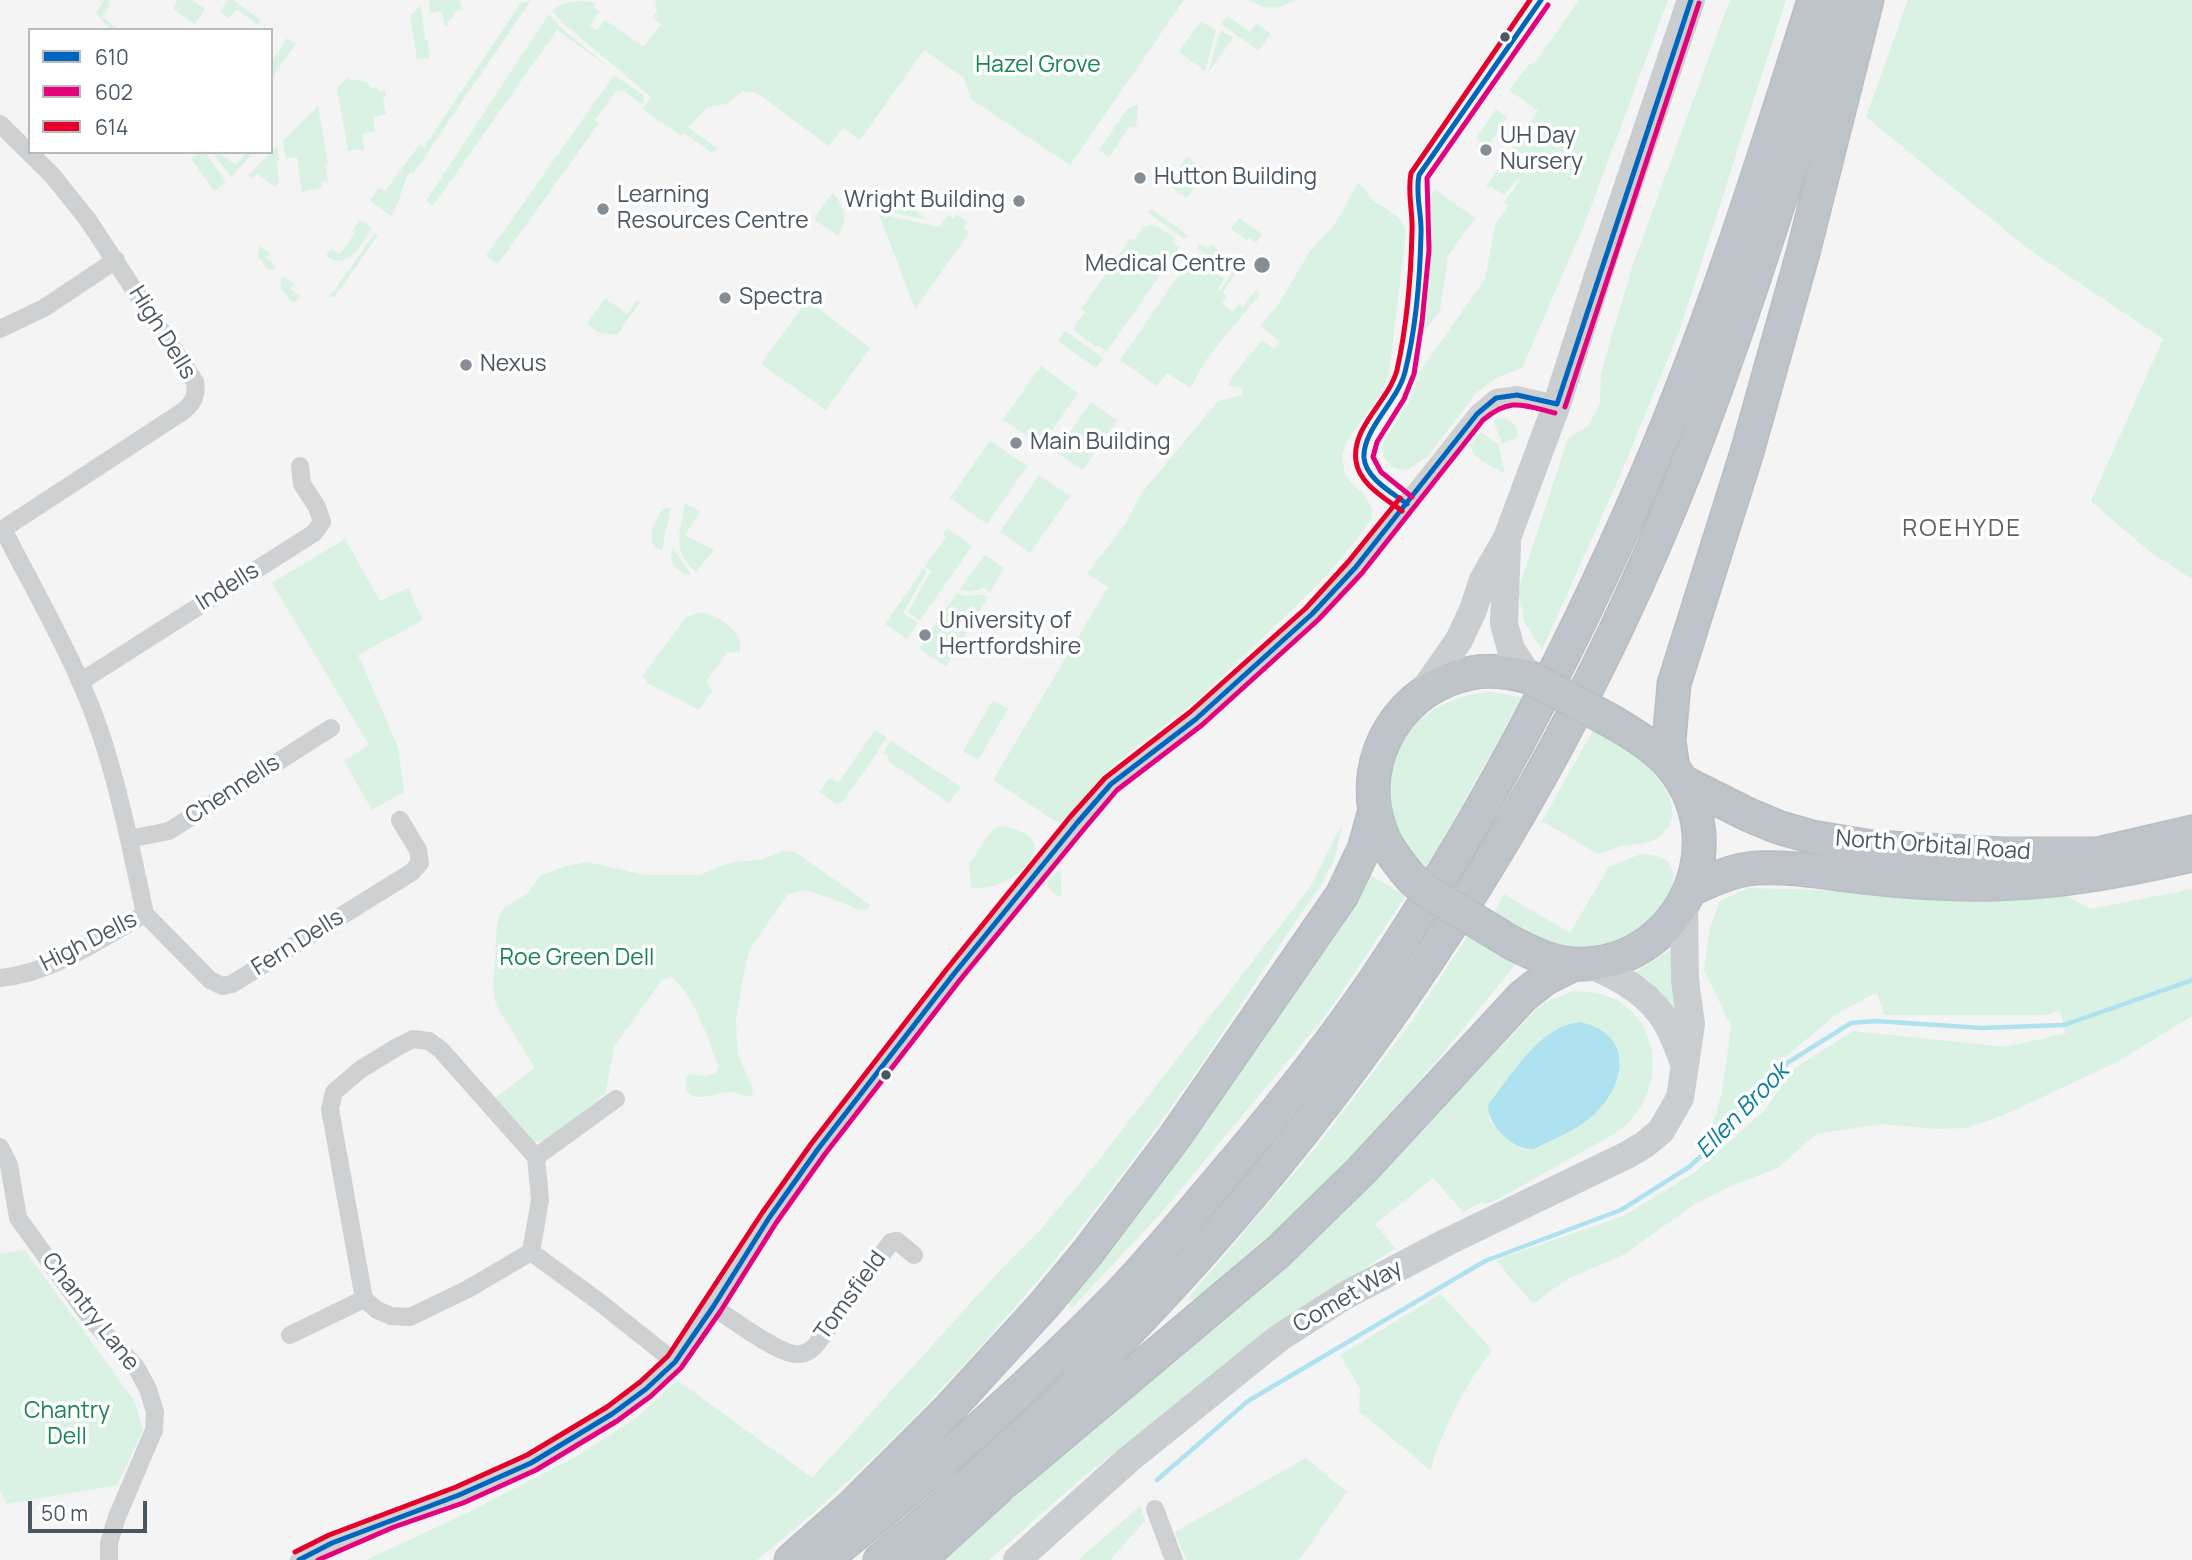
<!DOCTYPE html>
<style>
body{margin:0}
#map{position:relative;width:2192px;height:1560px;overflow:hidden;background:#f4f4f4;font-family:Manrope,sans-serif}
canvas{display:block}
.legend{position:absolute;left:28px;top:28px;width:245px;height:126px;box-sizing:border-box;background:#fff;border:2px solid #b7bbc0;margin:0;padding:9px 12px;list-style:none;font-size:21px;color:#4a5661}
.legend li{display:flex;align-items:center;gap:14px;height:35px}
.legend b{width:35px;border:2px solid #b7bbc0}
.scale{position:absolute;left:28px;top:1501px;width:119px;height:32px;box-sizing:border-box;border:4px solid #4a5661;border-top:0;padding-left:9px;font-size:21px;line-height:24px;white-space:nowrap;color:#4a5661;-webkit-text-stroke:5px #fff;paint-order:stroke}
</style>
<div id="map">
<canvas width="2192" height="1560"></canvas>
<ul class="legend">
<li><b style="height:9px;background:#0065bd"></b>610</li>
<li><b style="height:9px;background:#e5007d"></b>602</li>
<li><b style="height:9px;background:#e4002b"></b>614</li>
</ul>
<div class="scale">50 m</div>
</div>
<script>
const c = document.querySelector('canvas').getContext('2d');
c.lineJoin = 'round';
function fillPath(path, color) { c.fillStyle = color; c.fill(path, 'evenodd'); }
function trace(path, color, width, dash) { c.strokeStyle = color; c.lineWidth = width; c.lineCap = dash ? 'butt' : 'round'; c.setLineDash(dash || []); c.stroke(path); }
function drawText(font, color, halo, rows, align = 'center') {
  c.font = font + ' Manrope,sans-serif'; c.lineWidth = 7; c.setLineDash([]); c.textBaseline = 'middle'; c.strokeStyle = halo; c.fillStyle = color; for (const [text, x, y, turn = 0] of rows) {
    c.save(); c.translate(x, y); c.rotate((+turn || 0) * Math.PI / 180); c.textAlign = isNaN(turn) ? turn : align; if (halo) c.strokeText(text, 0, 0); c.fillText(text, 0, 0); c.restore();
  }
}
fillPath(new Path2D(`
 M 104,0 L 110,0 L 108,3 L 110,5 L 102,17 L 120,30 L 111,30 L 96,13 Z
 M 177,0 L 192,0 L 205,9 L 195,24 L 173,9 Z
 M 228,0 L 233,0 L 261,20 L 258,25 L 236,9 L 229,19 L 220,11 Z
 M 429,0 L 460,0 L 462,9 L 453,13 L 453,18 L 447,22 L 448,26 L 445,27 L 442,11 L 430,13 Z
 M 531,0 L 413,174 L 410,172 C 400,187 402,200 391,216 L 370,201 L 379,188 L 385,191 L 420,144 L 424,147 L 521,3 Z
 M 655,0 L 1184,0 L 1070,165 L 971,99 L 964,78 L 924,50 L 860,140 L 843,128 L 829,146 L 757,93 L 743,91 L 726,104 L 708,107 L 688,127 L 717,148 L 715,152 L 711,152 L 684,133 L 681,136 L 643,109 L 651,97 L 564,24 L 552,11 C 563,0 583,0 596,3 L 594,7 L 599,11 L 590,25 L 597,31 L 605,20 L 644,47 L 661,24 L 652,17 L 657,11 Z
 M 1248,0 L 1296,0 C 1278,10 1265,10 1248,0 Z
 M 1579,0 L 1668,0 L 1585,223 L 1522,368 L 1498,377 L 1477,392 L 1428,456 L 1407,470 L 1392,467 L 1385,459 L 1382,450 L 1385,439 L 1409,402 L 1419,373 L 1485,279 L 1495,225 L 1508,206 L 1504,203 L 1520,180 L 1518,178 L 1504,195 L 1490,186 L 1488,189 L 1486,187 L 1538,111 L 1509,90 L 1528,65 L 1535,63 Z
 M 1730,0 L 1786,0 L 1680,329 L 1620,476 L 1542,650 L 1524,622 L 1518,591 L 1568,438 L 1588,426 L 1600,404 L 1601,373 L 1633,264 Z
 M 1908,0 L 2192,0 L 2192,579 L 2150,552 L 2091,501 L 2163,339 L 2027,248 L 1866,117 Z
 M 421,5 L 425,40 L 427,40 L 430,58 L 417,59 L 410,16 Z
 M 549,14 L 560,27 L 611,69 L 557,30 L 433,206 L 426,201 Z
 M 1227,16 L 1250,32 L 1257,23 L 1271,34 L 1259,51 L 1221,24 Z
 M 1201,21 L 1216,31 L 1205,71 L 1179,52 Z
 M 1222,31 L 1233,38 L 1208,73 L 1219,34 Z
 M 287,38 L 296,44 L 271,79 L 271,63 Z
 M 614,75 L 643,95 L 644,101 L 642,104 L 622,90 L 616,91 L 595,120 L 599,123 L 498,264 L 486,256 Z
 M 349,76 L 350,80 L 366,81 L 371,88 L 377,87 L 378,91 L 385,90 L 386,96 L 383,97 L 386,114 L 373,117 L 375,131 L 362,134 L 364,149 L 348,151 L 337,88 Z
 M 1136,105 L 1138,106 L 1136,129 L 1130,126 L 1109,157 L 1099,150 L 1127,109 Z
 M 318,106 L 328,164 L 325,164 L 328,181 L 321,182 L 322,188 L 302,192 L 297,157 L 286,159 L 283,141 Z
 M 1496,109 L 1507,117 L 1488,146 L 1476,138 Z
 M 277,146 L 279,160 L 277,161 L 279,183 L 276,183 L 277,188 L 257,174 L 253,179 L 248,175 Z
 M 200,152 L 205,152 L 226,182 L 214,191 L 191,159 Z
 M 212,152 L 217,152 L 236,165 L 246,152 L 254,152 L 231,177 Z
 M 1187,157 L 1203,168 L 1200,172 L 1191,166 L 1182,179 L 1194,188 L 1187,198 L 1167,184 Z
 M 1358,183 C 1365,188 1365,191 1370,197 C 1382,211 1404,212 1406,234 L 1389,373 L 1381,393 L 1347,441 L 1342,455 L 1345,476 L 1366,497 L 1372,509 L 1371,519 L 1362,533 L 1327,575 L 1293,609 L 1194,703 L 1116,763 L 1065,819 L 1059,822 L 1055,821 L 993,780 L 1108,587 L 1087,574 L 1126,523 L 1141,494 L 1218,401 L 1243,395 L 1241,387 L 1228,386 L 1234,374 L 1262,340 L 1274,349 L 1280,342 L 1260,326 L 1278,305 L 1310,251 L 1335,224 Z
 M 1435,189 L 1475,218 L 1448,256 L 1440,310 L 1421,337 L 1419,336 L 1431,225 L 1429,198 Z
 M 894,191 L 918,208 L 916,211 L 928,220 L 880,210 Z
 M 832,193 C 845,206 849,221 838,236 L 814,219 Z
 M 1151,209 L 1188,235 L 1185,239 L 1148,213 Z
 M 879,214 L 939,227 L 948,215 L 953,219 L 957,214 L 967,222 L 963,227 L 969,233 L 915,309 Z
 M 1239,218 L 1262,234 L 1256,243 L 1249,238 L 1247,240 L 1231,229 Z
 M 360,220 L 372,228 C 360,245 349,272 326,256 L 331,249 L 340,254 L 355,233 L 352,231 Z
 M 1149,225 L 1157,226 L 1175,238 L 1172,242 L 1180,247 L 1107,351 L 1098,345 L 1096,347 L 1075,331 L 1075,325 L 1085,312 L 1081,309 L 1131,238 L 1134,240 L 1143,228 Z
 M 375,233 L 378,235 L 334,298 L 330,296 Z
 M 1200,244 L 1208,249 L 1211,245 L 1241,266 L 1223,292 L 1227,296 L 1222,304 L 1233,312 L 1239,304 L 1243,307 L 1255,290 L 1260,294 L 1208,357 L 1190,388 L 1167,373 L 1157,386 L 1120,360 L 1192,256 L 1225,279 L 1218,289 L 1220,291 L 1232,273 L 1197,248 Z
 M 260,246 L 270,253 L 266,258 L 277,266 L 273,270 L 267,269 L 257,254 Z
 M 283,276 L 294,284 L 290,289 L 301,296 L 295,302 L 290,301 L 280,286 Z
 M 605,298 L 627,314 L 637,300 L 640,302 L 617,335 L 598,332 L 587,324 Z
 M 807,300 L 870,348 L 826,410 L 761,364 Z
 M 1065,331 L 1103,358 L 1096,368 L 1058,341 Z
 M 1041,366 L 1078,393 L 1041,446 L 1003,419 Z
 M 1091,402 L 1117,421 L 1083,470 L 1056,452 Z
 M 1502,418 C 1513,421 1518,426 1518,437 L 1502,444 L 1493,420 Z
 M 1481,432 L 1498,444 L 1505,473 C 1492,466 1472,460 1470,445 Z
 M 990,441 L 1027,466 L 987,524 L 950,498 Z
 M 1039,475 L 1070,496 L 1030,553 L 1000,532 Z
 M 685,503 L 700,512 L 685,535 L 714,550 L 696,572 C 671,551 680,531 685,503 Z
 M 671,507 L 662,550 L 655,547 L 652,542 L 652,528 L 662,509 Z
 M 947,528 L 972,546 L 920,620 L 908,612 L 931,571 L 925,566 L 946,537 L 943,534 Z
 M 345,539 L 380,601 L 408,588 L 423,620 L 358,655 L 398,747 L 404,792 L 372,810 L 344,761 L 369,745 L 272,583 Z
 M 672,547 L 691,574 L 685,575 C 673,566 669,562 672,547 Z
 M 985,555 L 1004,568 L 990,592 L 984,588 L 970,592 L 960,589 Z
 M 923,569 L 927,571 L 903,613 L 918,623 L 907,639 L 885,624 Z
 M 957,593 C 970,600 978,591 988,597 L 946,667 L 919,648 Z
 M 701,612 C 718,615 747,633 739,653 L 727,652 L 706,682 L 712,691 L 699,710 L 647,683 L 647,679 L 642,677 L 686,617 Z
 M 1491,692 L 1522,697 L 1426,870 C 1354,802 1393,698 1491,692 Z
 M 993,700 L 1008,709 L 978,760 L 963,751 Z
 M 875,730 L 887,738 L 842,803 L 836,804 L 819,792 L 829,778 L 838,783 Z
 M 1593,731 C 1607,737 1619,743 1631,752 C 1653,769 1693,811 1660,836 C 1651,844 1641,843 1629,845 C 1619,846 1608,851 1598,854 L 1542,821 Z
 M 891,741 L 961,787 L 949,803 L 887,760 L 889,757 L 883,753 Z
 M 1343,822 L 1334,861 L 1321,885 C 1269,958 1223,1036 1170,1109 C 1052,1274 916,1432 757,1560 L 366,1560 L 467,1513 L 581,1454 L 639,1416 L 677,1380 L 812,1478 L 1005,1265 L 1041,1229 L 1094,1166 L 1311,886 Z
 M 1002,826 C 1015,829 1028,832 1035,844 C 1033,872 997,891 971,888 L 969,864 L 992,830 Z
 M 784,851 L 795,852 L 869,904 L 869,908 L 861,910 L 807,890 L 788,894 L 749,950 L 743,979 L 736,1021 L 738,1054 L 753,1090 L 752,1096 C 743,1098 738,1092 730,1092 C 715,1092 682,1110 686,1078 L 690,1074 L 706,1076 L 715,1073 L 719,1067 C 709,1041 693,992 671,977 L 662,980 L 615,1045 L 605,1094 L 545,1142 L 531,1141 L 493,1099 L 535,1068 L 496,1005 L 493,990 L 497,924 L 500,914 L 505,907 L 527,894 L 541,875 L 567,866 L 587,862 L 645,875 L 700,875 L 732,862 L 760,860 Z
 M 1641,854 C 1718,854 1646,964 1557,945 C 1533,940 1514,925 1494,913 L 1504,894 L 1570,933 L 1606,872 L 1606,868 Z
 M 1061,868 L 1061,897 L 1060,897 L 1053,893 L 1046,883 Z
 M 1370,875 L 1406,896 L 1327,1014 L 1162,1212 L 1072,1308 L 1063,1298 L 1156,1181 Z
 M 1748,888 L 1822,890 L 1912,899 L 2022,898 L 2067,896 L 2090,909 L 2192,889 L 2192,1016 L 2117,1062 L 2004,1115 L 1966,1128 L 1937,1129 L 1882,1124 L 1816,1134 L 1778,1168 L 1733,1185 L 1693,1205 L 1625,1254 L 1567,1279 L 1533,1304 L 1496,1260 L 1623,1216 L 1694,1173 L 1764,1111 L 1792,1070 L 1853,1031 L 2006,1047 L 2066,1033 L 2060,1011 L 2045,1015 L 1884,1015 L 1877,992 L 1835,1015 L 1781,1061 L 1732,1121 L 1707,1142 L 1722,1093 L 1731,1026 L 1704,970 L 1710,928 L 1720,901 Z
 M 1469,934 L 1516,964 C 1463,1029 1410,1095 1352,1155 C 1302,1207 1250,1255 1197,1303 L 1189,1297 L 1318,1145 L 1410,1024 Z
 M 1672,949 L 1683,1022 L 1634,973 Z
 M 1571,992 C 1657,984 1682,1090 1614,1134 L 1491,1203 L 1481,1203 L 1463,1212 L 1433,1178 L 1375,1224 L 1395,1248 L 1248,1345 L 1075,1484 L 989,1560 L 931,1560 L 1277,1271 L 1355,1200 L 1536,1010 L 1544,1003 ZM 1543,1038 L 1613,1042 C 1620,1056 1620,1067 1617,1082 L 1528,1151 L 1520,1148 L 1493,1125 L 1489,1118 L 1489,1103 Z
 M 25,1250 L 135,1402 L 143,1430 L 117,1485 L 7,1504 L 0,1492 L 0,1254 Z
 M 1441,1294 L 1492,1350 C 1464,1386 1444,1427 1430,1470 L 1359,1411 L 1360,1389 L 1340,1355 Z
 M 1306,1458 L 1347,1492 L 1299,1560 L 1186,1560 L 1175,1532 Z
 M 1140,1506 L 1145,1521 L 1110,1560 L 1078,1560 Z`), '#d9f2e3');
fillPath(new Path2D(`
 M 1580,1022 C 1588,1024 1598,1027 1605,1033 C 1634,1056 1615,1098 1591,1117 C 1575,1131 1553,1139 1534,1149 C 1516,1153 1483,1122 1489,1103 C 1514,1073 1538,1027 1580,1022 Z`), '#aee2f0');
trace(new Path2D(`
 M 1157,1480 L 1248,1401 L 1485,1261 L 1621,1210 L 1689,1167 L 1758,1104 L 1787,1063 L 1851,1023 L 1876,1021 L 1981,1028 L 2064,1025 L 2192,980`), '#aee2f0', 4.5);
const highway = new Path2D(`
 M 1673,768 L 1669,741 L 1674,684 L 1747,452 L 1803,253 L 1867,0
 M 1683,782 L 1749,815 L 1778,827 L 1812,837 L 1872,847 L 2004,854 L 2097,854 L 2192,832
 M 1411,878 C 1397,861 1384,845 1378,823 C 1358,756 1402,686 1471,673 C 1490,669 1510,672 1529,677
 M 1690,890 C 1711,880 1732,870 1756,868 C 1791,866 1827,873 1863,877 C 1907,882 1951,885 1996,884 C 2063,882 2127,870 2192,855
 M 1512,943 C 1532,953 1550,962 1572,964 C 1676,970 1738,848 1672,767 C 1657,748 1634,735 1613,722
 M 979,1500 L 1012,1476 L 1278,1252 L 1361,1171 L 1523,996 L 1546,978 L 1574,964
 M 791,1560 L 851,1507 L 949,1409 L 1044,1305 L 1088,1252 L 1174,1138 L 1342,895 L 1364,849 L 1375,810
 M 824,1560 C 927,1477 1026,1390 1119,1295 C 1160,1252 1198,1205 1237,1159 C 1285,1102 1333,1042 1375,980 C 1481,823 1569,654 1644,481 C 1712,324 1763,162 1814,0
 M 880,1560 C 1235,1270 1516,898 1685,471 C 1745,317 1793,158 1843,0
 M 919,1560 L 998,1488`);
trace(highway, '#b9bec3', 35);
trace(new Path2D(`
 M 0,124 L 52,175 L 88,220 L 195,382 C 197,395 194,401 185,410 L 3,529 C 39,600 82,671 105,747 C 122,802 133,858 145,914 C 100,939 53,973 0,978
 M 0,329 L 44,308 L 116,260
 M 80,682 L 314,533 L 322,522 L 317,507 L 302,484 L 300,466
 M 129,839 L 169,831 L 331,728
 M 145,914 L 210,980 L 222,986 L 232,984 L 412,872 L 420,863 L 418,850 L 400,820
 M 0,1147 L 9,1165 L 18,1218 L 91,1319 L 136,1367 L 148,1389 L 155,1412 L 154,1430 L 117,1517 L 109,1543 L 109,1560
 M 536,1157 L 616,1099
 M 531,1252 L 598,1301 L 675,1362
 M 713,1307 C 731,1318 779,1355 797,1354 C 806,1354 810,1351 816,1345 L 891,1242 L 897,1241 L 914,1255
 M 290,1335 L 364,1299 L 377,1310 L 391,1316 L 410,1317 L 468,1289 L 531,1252 L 540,1200 L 536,1157 L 441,1050 L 429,1041 L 413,1039 L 399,1046 L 361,1069 L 334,1092 L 330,1109 L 364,1299
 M 1155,1509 L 1174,1560
 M 299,1560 L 332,1543 L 391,1519 L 459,1495 L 531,1463 L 612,1414 L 646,1389 L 675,1362 L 713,1307 L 769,1218 L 818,1149 L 953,975 L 1077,823 L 1111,784 L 1196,719 L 1312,614 L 1355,568 L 1477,414 L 1496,398 L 1517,395 L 1557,404`), '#ced0d2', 18);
trace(new Path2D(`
 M 1507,544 L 1504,624 L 1511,649 L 1529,677
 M 1422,693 L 1459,640 L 1473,610 L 1483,580 L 1507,538 L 1557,404 L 1606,251 L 1691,0
 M 1588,964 C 1620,977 1651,994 1668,1025 C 1675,1038 1680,1053 1685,1066
 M 1017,1560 L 1129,1459 L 1279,1338 L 1346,1295 L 1447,1242 L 1627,1155 L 1644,1145 L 1661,1131 L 1680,1098 L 1691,1024 L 1685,980 L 1684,903`), '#caced1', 28);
trace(highway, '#bec4c9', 32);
const highwayBridge = new Path2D(`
 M 1529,677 L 1613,722
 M 1411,878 L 1425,890 L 1512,943`);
trace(highwayBridge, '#b9bec3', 35, []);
trace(highwayBridge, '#bec4c9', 32);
trace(new Path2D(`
 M 1557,404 L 1691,0
 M 1407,504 C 1393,493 1366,479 1364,458 C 1362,430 1398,401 1405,372 C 1416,328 1420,279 1421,234 C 1422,214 1415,195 1419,175 L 1541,0
 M 299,1560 L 332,1543 L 459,1495 L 531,1463 L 612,1414 L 646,1389 L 675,1362 L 713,1307 L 769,1218 L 818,1149 L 953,975 L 1077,823 L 1111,784 L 1196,719 L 1312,614 L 1355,568 L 1477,414 L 1496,398 L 1517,395 L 1557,404`), '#0065bd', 5);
trace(new Path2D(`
 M 1565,407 L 1699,3
 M 1412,497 L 1381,472 L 1373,457 L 1377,442 L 1404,399 L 1414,374 L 1422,322 L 1429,250 L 1427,178 L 1548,5
 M 318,1560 L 394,1527 L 463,1503 L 536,1470 L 617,1421 L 651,1396 L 681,1368 L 720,1312 L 776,1223 L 825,1154 L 960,980 L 1084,829 L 1117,790 L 1202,725 L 1318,620 L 1362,573 L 1483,420 C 1511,397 1522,405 1555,413`), '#e5007d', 5);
trace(new Path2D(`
 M 1402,511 C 1385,498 1359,484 1356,461 C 1351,427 1389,401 1397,370 C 1407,325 1411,276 1412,231 C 1413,211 1407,193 1411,173 L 1530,0
 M 295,1552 L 329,1535 L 456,1487 L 527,1455 L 607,1407 L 640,1382 L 668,1356 L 762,1213 L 811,1144 L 946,970 L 1070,817 L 1105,778 L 1190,712 L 1306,608 L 1348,562 L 1400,498`), '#e4002b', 5);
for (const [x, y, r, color] of [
 [1505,37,6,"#4a5661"],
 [1486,150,7,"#868d94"],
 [1140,178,7,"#868d94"],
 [1019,201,7,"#868d94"],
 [603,209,7,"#868d94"],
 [1262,265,9,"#868d94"],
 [725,298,7,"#868d94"],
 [466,365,7,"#868d94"],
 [1016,443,7,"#868d94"],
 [925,635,7,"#868d94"],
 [886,1075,6,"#4a5661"]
]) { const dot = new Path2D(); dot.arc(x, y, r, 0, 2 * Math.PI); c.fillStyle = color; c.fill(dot); trace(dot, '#fff', 2.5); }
drawText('23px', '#17864f', '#fff', [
 ["Hazel Grove",1038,66],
 ["Roe Green Dell",577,959],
 ["Chantry",67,1412],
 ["Dell",67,1438]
]);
drawText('23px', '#4a5661', '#fff', [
 ["UH Day",1500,137],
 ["Nursery",1500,163],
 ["Hutton Building",1154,178],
 ["Learning",617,196],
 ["Resources Centre",617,222],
 ["Wright Building",1005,201,"right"],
 ["Medical Centre",1246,265,"right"],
 ["Spectra",739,298],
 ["Nexus",480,365],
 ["Main Building",1030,443],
 ["University of",939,622],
 ["Hertfordshire",939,648]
], 'left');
drawText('23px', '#4a5661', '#fff', [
 ["High Dells",162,333,58],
 ["Indells",228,587,-32],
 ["Chennells",233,790,-33],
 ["North Orbital Road",1933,846,4],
 ["High Dells",89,942,-27],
 ["Fern Dells",298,943,-32],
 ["Tomsfield",851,1296,-54],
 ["Comet Way",1348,1297,-30],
 ["Chantry Lane",90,1312,52]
]);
c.letterSpacing = '2px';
drawText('24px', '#5f6368', '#fff', [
 ["ROEHYDE",1962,529]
]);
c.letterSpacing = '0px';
drawText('italic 24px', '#0c7c9b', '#fff', [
 ["Ellen Brook",1743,1111,-46]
]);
</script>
